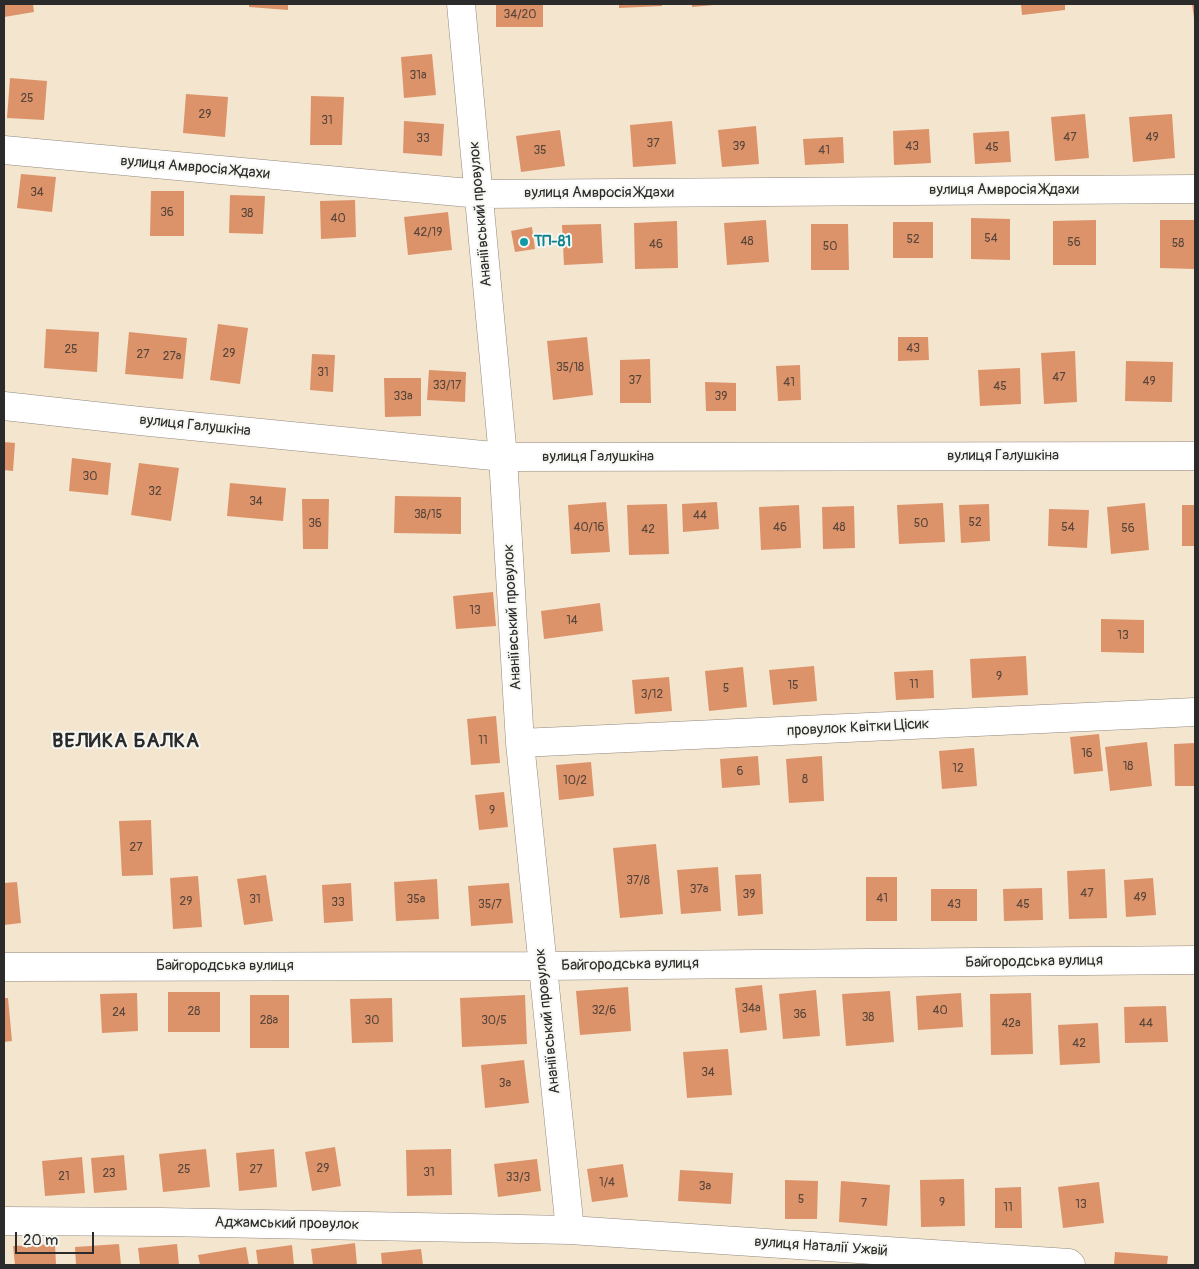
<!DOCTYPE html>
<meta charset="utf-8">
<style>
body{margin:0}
#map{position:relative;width:1199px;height:1269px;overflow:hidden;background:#f4e5cf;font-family:Pangolin,sans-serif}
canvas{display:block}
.frame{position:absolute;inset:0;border:5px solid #2b2b2b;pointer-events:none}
.scale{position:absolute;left:15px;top:1232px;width:79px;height:22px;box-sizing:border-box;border:2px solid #2b2b2b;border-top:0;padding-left:6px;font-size:15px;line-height:18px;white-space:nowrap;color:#2b2b2b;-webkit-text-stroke:4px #f6f6f2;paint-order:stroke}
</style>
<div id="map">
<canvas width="1199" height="1269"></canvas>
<div class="frame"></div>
<div class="scale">20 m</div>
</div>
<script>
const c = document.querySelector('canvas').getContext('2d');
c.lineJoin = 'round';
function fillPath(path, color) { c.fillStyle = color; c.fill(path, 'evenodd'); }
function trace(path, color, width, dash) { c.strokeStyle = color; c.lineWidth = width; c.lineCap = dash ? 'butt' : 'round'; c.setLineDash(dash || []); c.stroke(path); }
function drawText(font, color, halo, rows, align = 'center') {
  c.font = font + ' Pangolin,sans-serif'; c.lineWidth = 4; c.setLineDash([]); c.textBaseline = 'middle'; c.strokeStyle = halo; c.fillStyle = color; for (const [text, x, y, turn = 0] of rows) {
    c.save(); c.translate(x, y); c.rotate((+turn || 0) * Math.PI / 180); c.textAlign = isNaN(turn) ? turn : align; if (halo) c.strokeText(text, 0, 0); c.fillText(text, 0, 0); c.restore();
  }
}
fillPath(new Path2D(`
 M 4,4 L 33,4 L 34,12 L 4,17 Z
 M 249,4 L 288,4 L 288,10 L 249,7 Z
 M 496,4 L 543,4 L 543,27 L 496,27 Z
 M 619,4 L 662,4 L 662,6 L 619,8 Z
 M 692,4 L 714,4 L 714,5 L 692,7 Z
 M 1021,4 L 1065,4 L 1065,10 L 1022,15 Z
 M 1192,4 L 1195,4 L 1195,18 L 1194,18 Z
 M 432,54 L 436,95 L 404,98 L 401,57 Z
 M 10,78 L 47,81 L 44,120 L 7,118 Z
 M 186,94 L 228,97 L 225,137 L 183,133 Z
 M 311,96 L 344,97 L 342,145 L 310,145 Z
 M 1085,114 L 1089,158 L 1055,161 L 1051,117 Z
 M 1172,114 L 1175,158 L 1133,162 L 1129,117 Z
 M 404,121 L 444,124 L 442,156 L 403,153 Z
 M 672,121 L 676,164 L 633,167 L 630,125 Z
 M 756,126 L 759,164 L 722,167 L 718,130 Z
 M 929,129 L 931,163 L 894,165 L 893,131 Z
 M 560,130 L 565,166 L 521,172 L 516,136 Z
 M 1009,131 L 1011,162 L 975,164 L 973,133 Z
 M 843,137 L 844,163 L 805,165 L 803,139 Z
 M 21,174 L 56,177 L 52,212 L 17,208 Z
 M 151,191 L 184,191 L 184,236 L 150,236 Z
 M 230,195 L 265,196 L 263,234 L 229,233 Z
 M 355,200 L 356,237 L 321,239 L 320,201 Z
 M 448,212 L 452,250 L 408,255 L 404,217 Z
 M 971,218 L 1010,219 L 1010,260 L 971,259 Z
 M 766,220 L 769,262 L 727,265 L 724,223 Z
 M 1096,220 L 1096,265 L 1053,265 L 1053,221 Z
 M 1160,220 L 1195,220 L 1195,269 L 1160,268 Z
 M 677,221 L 678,268 L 635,269 L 634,223 Z
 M 893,222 L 933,222 L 933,258 L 893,258 Z
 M 601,224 L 603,263 L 564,265 L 562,225 Z
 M 811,224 L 848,224 L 849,270 L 811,270 Z
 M 532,227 L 535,249 L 515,252 L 511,231 Z
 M 218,324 L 248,328 L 240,384 L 210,380 Z
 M 46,329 L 99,332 L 97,372 L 44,368 Z
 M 129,332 L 187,338 L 183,379 L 125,374 Z
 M 587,337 L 593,395 L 553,400 L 547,341 Z
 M 898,337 L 928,337 L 929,360 L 898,361 Z
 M 1075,351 L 1077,402 L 1044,404 L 1041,353 Z
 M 312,354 L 335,355 L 333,392 L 310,390 Z
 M 650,359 L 651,403 L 620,403 L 620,360 Z
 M 1126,361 L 1173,362 L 1172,402 L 1125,401 Z
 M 800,365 L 801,400 L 778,401 L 776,366 Z
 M 1020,368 L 1021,404 L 980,406 L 978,370 Z
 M 429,370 L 466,372 L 465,402 L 427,400 Z
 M 384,378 L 421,378 L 421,416 L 385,417 Z
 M 705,382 L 736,383 L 736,411 L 706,411 Z
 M 4,442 L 15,443 L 13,471 L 4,470 Z
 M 72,458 L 111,463 L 108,495 L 69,491 Z
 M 139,463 L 179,468 L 171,521 L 131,515 Z
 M 230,483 L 286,488 L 283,521 L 227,516 Z
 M 395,496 L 461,497 L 461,534 L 394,533 Z
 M 302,499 L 329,499 L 328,549 L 303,549 Z
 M 606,502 L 610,552 L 571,554 L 568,505 Z
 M 717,502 L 719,529 L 683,532 L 682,504 Z
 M 943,503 L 945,542 L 899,544 L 897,505 Z
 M 1145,503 L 1149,550 L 1111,554 L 1107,507 Z
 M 667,504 L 669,554 L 629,555 L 627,505 Z
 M 989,504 L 990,541 L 961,543 L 959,505 Z
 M 799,505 L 801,548 L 761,550 L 759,507 Z
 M 1182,505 L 1195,505 L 1195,546 L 1182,546 Z
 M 854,506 L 855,548 L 823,549 L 822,507 Z
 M 1049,509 L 1089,510 L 1087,548 L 1048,546 Z
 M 493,592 L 496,626 L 456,629 L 453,596 Z
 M 600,603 L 603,631 L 544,639 L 541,611 Z
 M 1101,619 L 1144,620 L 1144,653 L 1101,652 Z
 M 1026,656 L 1028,695 L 972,698 L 970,659 Z
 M 814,666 L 817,701 L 773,705 L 769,670 Z
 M 743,667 L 747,707 L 709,711 L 705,671 Z
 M 933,670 L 934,698 L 896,700 L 894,672 Z
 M 669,677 L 672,711 L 635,714 L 632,680 Z
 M 496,716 L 500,763 L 471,765 L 467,719 Z
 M 1099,734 L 1103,771 L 1074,774 L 1070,737 Z
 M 1147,742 L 1152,786 L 1110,791 L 1105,747 Z
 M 1195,743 L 1195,786 L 1175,786 L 1174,744 Z
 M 974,748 L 977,786 L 942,789 L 939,751 Z
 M 758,756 L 760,785 L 722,788 L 720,759 Z
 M 822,756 L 824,801 L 789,803 L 786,759 Z
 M 591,762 L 594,796 L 559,800 L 556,765 Z
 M 504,792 L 508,827 L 479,830 L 475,795 Z
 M 151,820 L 153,875 L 122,876 L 119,821 Z
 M 656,844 L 663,914 L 620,918 L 613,848 Z
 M 718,867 L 721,911 L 681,914 L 677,870 Z
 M 1105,869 L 1107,918 L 1069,919 L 1067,871 Z
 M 761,874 L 763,914 L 738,916 L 735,875 Z
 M 266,875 L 273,921 L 244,925 L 237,879 Z
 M 198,876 L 202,927 L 173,929 L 170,878 Z
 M 866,877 L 897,877 L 897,921 L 866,921 Z
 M 1153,878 L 1156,915 L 1126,917 L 1124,880 Z
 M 437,879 L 439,919 L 396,921 L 394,882 Z
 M 17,882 L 21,923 L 4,925 L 4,883 Z
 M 351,883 L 353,921 L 324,923 L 322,885 Z
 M 509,883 L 513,923 L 471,926 L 468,886 Z
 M 1042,888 L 1043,920 L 1004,921 L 1003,889 Z
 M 931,889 L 977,889 L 977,921 L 931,921 Z
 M 762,985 L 767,1030 L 740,1033 L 735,988 Z
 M 628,987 L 631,1031 L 580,1035 L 576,991 Z
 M 816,990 L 820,1036 L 783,1039 L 779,994 Z
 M 890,991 L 894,1042 L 846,1046 L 842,994 Z
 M 168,992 L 220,992 L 220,1032 L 168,1032 Z
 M 137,993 L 138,1031 L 102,1033 L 100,994 Z
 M 961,993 L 963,1027 L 918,1030 L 916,996 Z
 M 1031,993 L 1033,1054 L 991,1055 L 990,994 Z
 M 250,995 L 289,995 L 289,1048 L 250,1048 Z
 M 525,995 L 527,1044 L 462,1047 L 460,998 Z
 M 4,998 L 8,998 L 12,1041 L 4,1042 Z
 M 392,998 L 393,1042 L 352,1043 L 350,999 Z
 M 1166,1006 L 1168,1042 L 1125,1043 L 1124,1007 Z
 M 1098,1023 L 1100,1063 L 1060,1065 L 1058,1025 Z
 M 728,1049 L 732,1095 L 687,1098 L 683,1052 Z
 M 524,1060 L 529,1103 L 485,1108 L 481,1065 Z
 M 335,1147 L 341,1186 L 312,1191 L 305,1152 Z
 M 206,1149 L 210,1187 L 163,1192 L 159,1154 Z
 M 274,1149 L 277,1187 L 239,1191 L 236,1153 Z
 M 451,1149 L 452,1195 L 407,1196 L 406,1150 Z
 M 124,1155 L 127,1190 L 94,1193 L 91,1158 Z
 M 82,1157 L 85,1193 L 45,1196 L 42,1161 Z
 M 537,1159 L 541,1191 L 498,1197 L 494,1164 Z
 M 623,1164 L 628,1197 L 592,1202 L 587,1169 Z
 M 680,1170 L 733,1173 L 731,1204 L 678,1201 Z
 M 964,1179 L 965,1226 L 921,1227 L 920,1180 Z
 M 785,1180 L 818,1181 L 817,1219 L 785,1219 Z
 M 841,1181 L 890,1185 L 887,1226 L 839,1222 Z
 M 1099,1182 L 1104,1223 L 1063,1228 L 1058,1187 Z
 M 1021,1187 L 1022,1228 L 995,1228 L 995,1188 Z
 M 355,1243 L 357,1265 L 313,1265 L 311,1249 Z
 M 55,1244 L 56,1265 L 15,1265 L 13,1246 Z
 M 119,1244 L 121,1265 L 76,1265 L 75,1247 Z
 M 177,1244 L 179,1265 L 140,1265 L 138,1248 Z
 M 292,1245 L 294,1265 L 258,1265 L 256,1250 Z
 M 246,1247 L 249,1265 L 200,1265 L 198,1255 Z
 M 421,1249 L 423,1265 L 382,1265 L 381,1253 Z
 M 1115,1252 L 1168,1256 L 1167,1265 L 1114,1265 Z`), '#dc936a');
const street = new Path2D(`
 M 461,4 L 503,457 L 520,743 L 570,1230
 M 4,150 L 480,194 L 1195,189
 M 4,406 L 140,421 L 503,457 L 1195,456
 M 520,743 L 1195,712
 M 4,967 L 542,966 L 1195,960
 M 4,1221 L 162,1222 L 570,1230 L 1069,1263 L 1071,1265`);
trace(street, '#90887d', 29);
trace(street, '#fff', 28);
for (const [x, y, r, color] of [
 [524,242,5,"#0f9aa8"]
]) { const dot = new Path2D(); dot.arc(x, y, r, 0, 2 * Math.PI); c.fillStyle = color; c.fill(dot); trace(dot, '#f6f6f2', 2); }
drawText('12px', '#57453b', null, [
 ["34/20",520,15],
 ["31а",418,76],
 ["25",27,99],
 ["29",205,115],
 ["31",327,121],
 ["47",1070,138],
 ["49",1152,138],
 ["33",423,139],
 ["37",653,144],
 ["39",739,147],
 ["43",912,147],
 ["45",992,148],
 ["35",540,151],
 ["41",824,151],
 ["34",37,193],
 ["36",167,213],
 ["38",247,214],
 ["40",338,219],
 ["42/19",428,233],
 ["54",991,239],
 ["52",913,240],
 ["48",747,242],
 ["56",1074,243],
 ["58",1178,244],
 ["46",656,245],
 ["50",830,247],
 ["43",913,349],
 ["25",71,350],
 ["29",229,354],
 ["27",143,355],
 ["27а",172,357],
 ["35/18",570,368],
 ["31",323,373],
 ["47",1059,378],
 ["37",635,381],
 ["49",1149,382],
 ["41",789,383],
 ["33/17",447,386],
 ["45",1000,387],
 ["33а",403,397],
 ["39",721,397],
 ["30",90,477],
 ["32",155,492],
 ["34",256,502],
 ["38/15",428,515],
 ["44",700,516],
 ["52",975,523],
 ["36",315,524],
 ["50",921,524],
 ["40/16",589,528],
 ["46",780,528],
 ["48",839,528],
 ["54",1068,528],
 ["56",1128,529],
 ["42",648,530],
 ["13",475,611],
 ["14",572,621],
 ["13",1123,636],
 ["9",999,677],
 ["11",914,685],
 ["15",793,686],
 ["5",726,689],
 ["3/12",652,695],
 ["11",483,741],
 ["16",1087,754],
 ["18",1128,767],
 ["12",958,769],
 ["6",740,772],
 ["8",805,780],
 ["10/2",575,781],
 ["9",492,811],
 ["27",136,848],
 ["37/8",638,881],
 ["37а",699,890],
 ["47",1087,894],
 ["39",749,895],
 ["49",1140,898],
 ["41",882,899],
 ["31",255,900],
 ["35а",416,900],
 ["29",186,902],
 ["33",338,903],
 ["35/7",490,905],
 ["43",954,905],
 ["45",1023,905],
 ["34а",751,1009],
 ["32/6",604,1011],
 ["40",940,1011],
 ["28",194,1012],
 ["24",119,1013],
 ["36",800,1015],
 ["38",868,1018],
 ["28а",269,1021],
 ["30",372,1021],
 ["30/5",494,1021],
 ["42а",1011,1024],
 ["44",1146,1024],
 ["42",1079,1044],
 ["34",708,1073],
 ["3а",505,1084],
 ["29",323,1169],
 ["25",184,1170],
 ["27",256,1170],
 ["31",429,1173],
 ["23",109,1174],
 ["21",64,1177],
 ["33/3",518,1178],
 ["1/4",607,1183],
 ["3а",705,1187],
 ["5",801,1200],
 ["9",942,1203],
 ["7",864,1204],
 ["13",1081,1205],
 ["11",1008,1208]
]);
drawText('15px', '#2b2b2b', '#f6f6f2', [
 ["вулиця Амвросія Ждахи",195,168,5],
 ["вулиця Амвросія Ждахи",1004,190],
 ["вулиця Амвросія Ждахи",599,193],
 ["Ананіївський провулок",481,214,-95],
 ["вулиця Галушкіна",195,426,6],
 ["вулиця Галушкіна",1003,456],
 ["вулиця Галушкіна",598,457],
 ["Ананіївський провулок",513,617,-93],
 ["провулок Квітки Цісик",858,728,-3],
 ["Байгородська вулиця",1034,962,-1],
 ["Байгородська вулиця",630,965,-1],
 ["Байгородська вулиця",225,966],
 ["Ананіївський провулок",548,1021,-96],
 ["Аджамський провулок",287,1224,1],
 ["вулиця Наталії Ужвій",821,1247,4]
]);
drawText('bold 15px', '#0d838f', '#f6f6f2', [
 ["ТП-81",534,242]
], 'left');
c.letterSpacing = '1px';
drawText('bold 20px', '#2b2b2b', '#f6f6f2', [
 ["ВЕЛИКА БАЛКА",126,742]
]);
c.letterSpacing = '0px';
</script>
